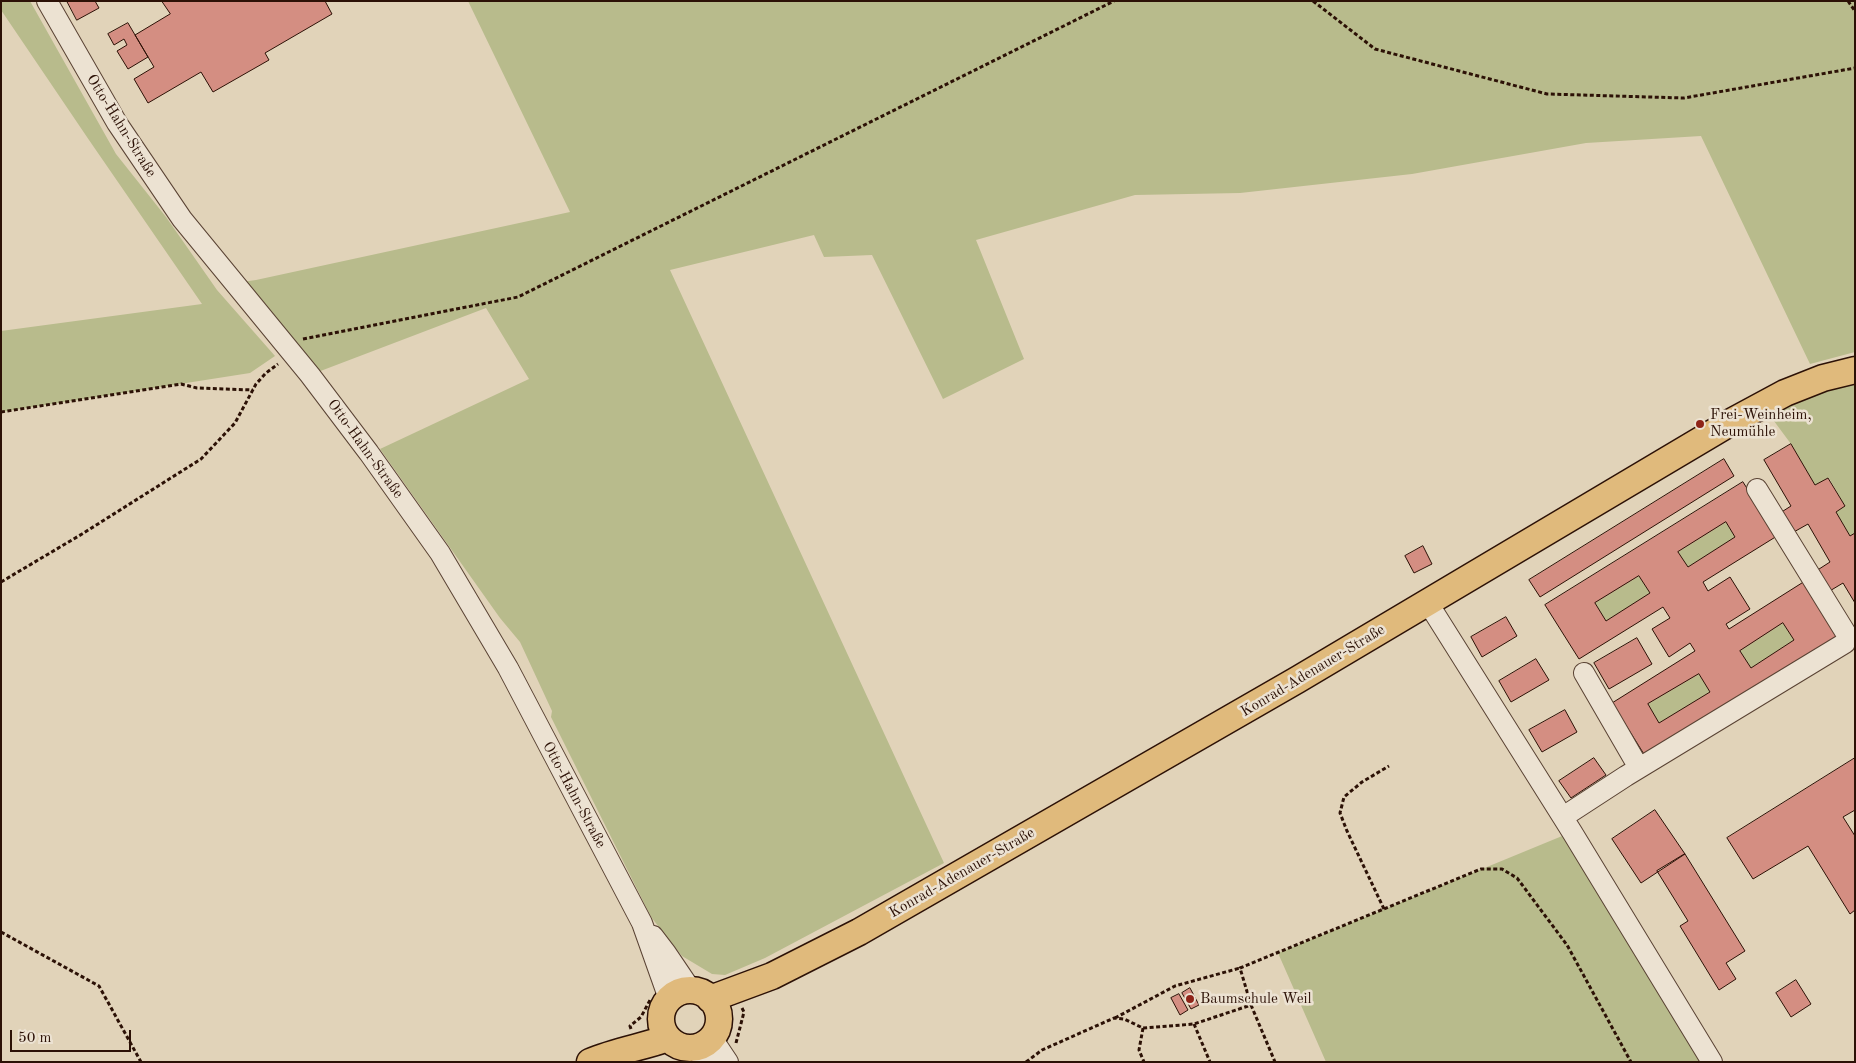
<!DOCTYPE html>
<meta charset="utf-8">
<style>
body{margin:0}
#map{position:relative;width:1856px;height:1063px;overflow:hidden;background:#e1d3b9;font-family:"Old Standard TT",serif}
canvas{display:block}
.frame{position:absolute;inset:0;border:2px solid #2c1106;pointer-events:none}
.scale{position:absolute;left:10px;top:1030px;width:121px;height:22px;box-sizing:border-box;border:2px solid #2c1106;border-top:0;padding-left:6px;font-size:15px;line-height:18px;white-space:nowrap;color:#2c1106;-webkit-text-stroke:4px #ece2d2;paint-order:stroke}
</style>
<div id="map">
<canvas width="1856" height="1063"></canvas>
<div class="frame"></div>
<div class="scale">50 m</div>
</div>
<script>
const c = document.querySelector('canvas').getContext('2d');
c.lineJoin = 'round';
function fillPath(path, color) { c.fillStyle = color; c.fill(path, 'evenodd'); }
function trace(path, color, width, dash) { c.strokeStyle = color; c.lineWidth = width; c.lineCap = dash ? 'butt' : 'round'; c.setLineDash(dash || []); c.stroke(path); }
function drawText(font, color, halo, rows, align = 'center') {
  c.font = font + ' "Old Standard TT",serif'; c.lineWidth = 5; c.setLineDash([]); c.textBaseline = 'middle'; c.strokeStyle = halo; c.fillStyle = color; for (const [text, x, y, turn = 0] of rows) {
    c.save(); c.translate(x, y); c.rotate((+turn || 0) * Math.PI / 180); c.textAlign = isNaN(turn) ? turn : align; if (halo) c.strokeText(text, 0, 0); c.fillText(text, 0, 0); c.restore();
  }
}
fillPath(new Path2D(`
 M 1,1 L 30,1 L 116,154 L 166,217 L 217,290 L 275,356 L 250,373 L 1,412 L 1,331 L 202,304 L 89,140 L 1,10 Z
 M 468,1 L 1855,1 L 1855,352 L 1810,364 L 1701,136 L 1586,143 L 1412,174 L 1240,193 L 1135,195 L 976,240 L 1024,359 L 943,399 L 872,255 L 824,257 L 814,235 L 670,270 L 944,863 L 765,958 L 725,975 L 712,974 L 682,956 L 651,917 L 551,717 L 552,711 L 520,642 L 500,618 L 380,449 L 529,379 L 486,308 L 310,375 L 235,283 L 256,280 L 570,212 Z
 M 1855,381 L 1855,533 L 1850,536 L 1836,512 L 1845,506 L 1829,478 L 1815,485 L 1791,444 L 1771,417 L 1804,398 Z
 M 1726,522 L 1735,537 L 1688,567 L 1678,552 Z
 M 1639,576 L 1650,593 L 1606,621 L 1595,603 Z
 M 1783,623 L 1794,640 L 1751,668 L 1740,651 Z
 M 1699,674 L 1710,692 L 1659,723 L 1648,704 Z
 M 1567,834 L 1706,1062 L 1326,1062 L 1278,953 Z`), '#b8bb8c');
const building = new Path2D(`
 M 67,1 L 95,1 L 99,8 L 77,20 Z
 M 162,1 L 325,1 L 332,14 L 265,53 L 269,60 L 213,92 L 201,72 L 148,103 L 134,79 L 154,67 L 135,35 L 170,14 Z
 M 128,23 L 148,57 L 128,69 L 117,51 L 127,45 L 124,39 L 114,45 L 108,34 Z
 M 1791,444 L 1815,485 L 1828,478 L 1845,506 L 1836,512 L 1850,536 L 1855,533 L 1855,603 L 1843,583 L 1828,592 L 1816,571 L 1830,562 L 1808,524 L 1792,533 L 1780,513 L 1791,506 L 1764,460 Z
 M 1724,459 L 1734,476 L 1540,597 L 1529,580 Z
 M 1743,482 L 1777,536 L 1703,582 L 1708,591 L 1730,577 L 1750,609 L 1726,624 L 1729,629 L 1805,581 L 1841,639 L 1647,759 L 1612,703 L 1695,651 L 1690,643 L 1669,657 L 1652,629 L 1670,618 L 1663,607 L 1579,659 L 1545,605 ZM 1726,522 L 1735,537 L 1688,567 L 1678,552 ZM 1639,576 L 1650,593 L 1606,621 L 1595,603 ZM 1783,623 L 1794,640 L 1751,668 L 1740,651 ZM 1699,674 L 1710,692 L 1659,723 L 1648,704 Z
 M 1423,546 L 1432,564 L 1414,573 L 1405,556 Z
 M 1506,617 L 1517,636 L 1482,657 L 1471,637 Z
 M 1637,638 L 1652,664 L 1609,689 L 1594,663 Z
 M 1536,659 L 1549,680 L 1511,702 L 1499,681 Z
 M 1565,710 L 1577,732 L 1542,752 L 1529,730 Z
 M 1594,758 L 1606,775 L 1571,798 L 1559,781 Z
 M 1855,758 L 1855,810 L 1843,817 L 1855,836 L 1855,910 L 1850,914 L 1808,846 L 1753,879 L 1727,838 Z
 M 1655,810 L 1685,854 L 1641,883 L 1612,839 Z
 M 1685,854 L 1745,951 L 1726,963 L 1736,979 L 1719,990 L 1680,926 L 1688,921 L 1657,871 Z
 M 1796,980 L 1811,1004 L 1791,1017 L 1776,993 Z
 M 1190,988 L 1199,1005 L 1191,1009 L 1182,993 Z
 M 1179,994 L 1188,1010 L 1180,1015 L 1171,998 Z`);
fillPath(building, '#d48e82');
trace(building, '#2c1106', 1);
const minor = new Path2D(`
 M 47,1 L 117,123 L 182,219 L 310,375 L 369,453 L 440,553 L 508,668 L 642,923 L 669,999
 M 1428,603 L 1572,832 L 1712,1062
 M 1584,673 L 1639,768
 M 1563,817 L 1626,776 L 1845,643 L 1847,635 L 1757,489
 M 653,936 L 666,953 L 691,990
 M 712,1038 L 728,1062
 M 692,1048 L 711,1062`);
const major = new Path2D(`
 M661 1019a29 29 0 1 1 58 0a29 29 0 1 1-58 0Z
 M 710,999 L 772,976 L 859,932 L 1297,680 L 1733,421 L 1785,393 L 1823,378 L 1855,370
 M 590,1062 C 615,1051 643,1047 668,1038`);
trace(minor, '#594233', 22);
trace(major, '#2c1106', 29);
trace(new Path2D(`
 M 1313,1 L 1375,49 L 1547,94 L 1684,98 L 1855,68
 M 1848,1 L 1855,11
 M 303,339 L 518,297 L 1114,1
 M 1,412 L 181,384 L 197,388 L 253,390
 M 1,582 L 82,534 L 201,459 L 235,423 L 256,384 L 266,373 L 278,364
 M 1384,909 L 1347,831 L 1340,813 L 1344,797 L 1362,782 L 1389,766
 M 1,932 L 99,986 L 141,1062
 M 1251,1005 L 1275,1062
 M 1115,1018 L 1175,986 L 1240,968
 M 1194,1024 L 1210,1062
 M 1143,1028 L 1139,1050 L 1144,1062
 M 631,1029 L 630,1026 L 641,1017 L 650,1000
 M 736,1043 L 744,1012 L 742,1008
 M 1026,1062 L 1042,1050 L 1114,1018 L 1124,1019 L 1143,1028 L 1194,1024 L 1251,1005 L 1240,968 L 1481,869 L 1502,869 L 1517,878 L 1567,945 L 1631,1062`), '#2c1106', 3, [4, 2.5]);
trace(minor, '#ece2d2', 20);
trace(major, '#e0ba7c', 26);
for (const [x, y, r, color] of [
 [1700,424,5,"#8f2418"],
 [1190,999,5,"#8f2418"]
]) { const dot = new Path2D(); dot.arc(x, y, r, 0, 2 * Math.PI); c.fillStyle = color; c.fill(dot); trace(dot, '#ece2d2', 2); }
drawText('15px', '#2c1106', '#ece2d2', [
 ["Otto-Hahn-Straße",121,126,58],
 ["Otto-Hahn-Straße",365,449,54],
 ["Konrad-Adenauer-Straße",1313,671,-31],
 ["Otto-Hahn-Straße",574,795,62],
 ["Konrad-Adenauer-Straße",962,873,-30]
]);
drawText('15px', '#2c1106', '#ece2d2', [
 ["Frei-Weinheim,",1710,415],
 ["Neumühle",1710,432],
 ["Baumschule Weil",1200,999]
], 'left');
</script>
